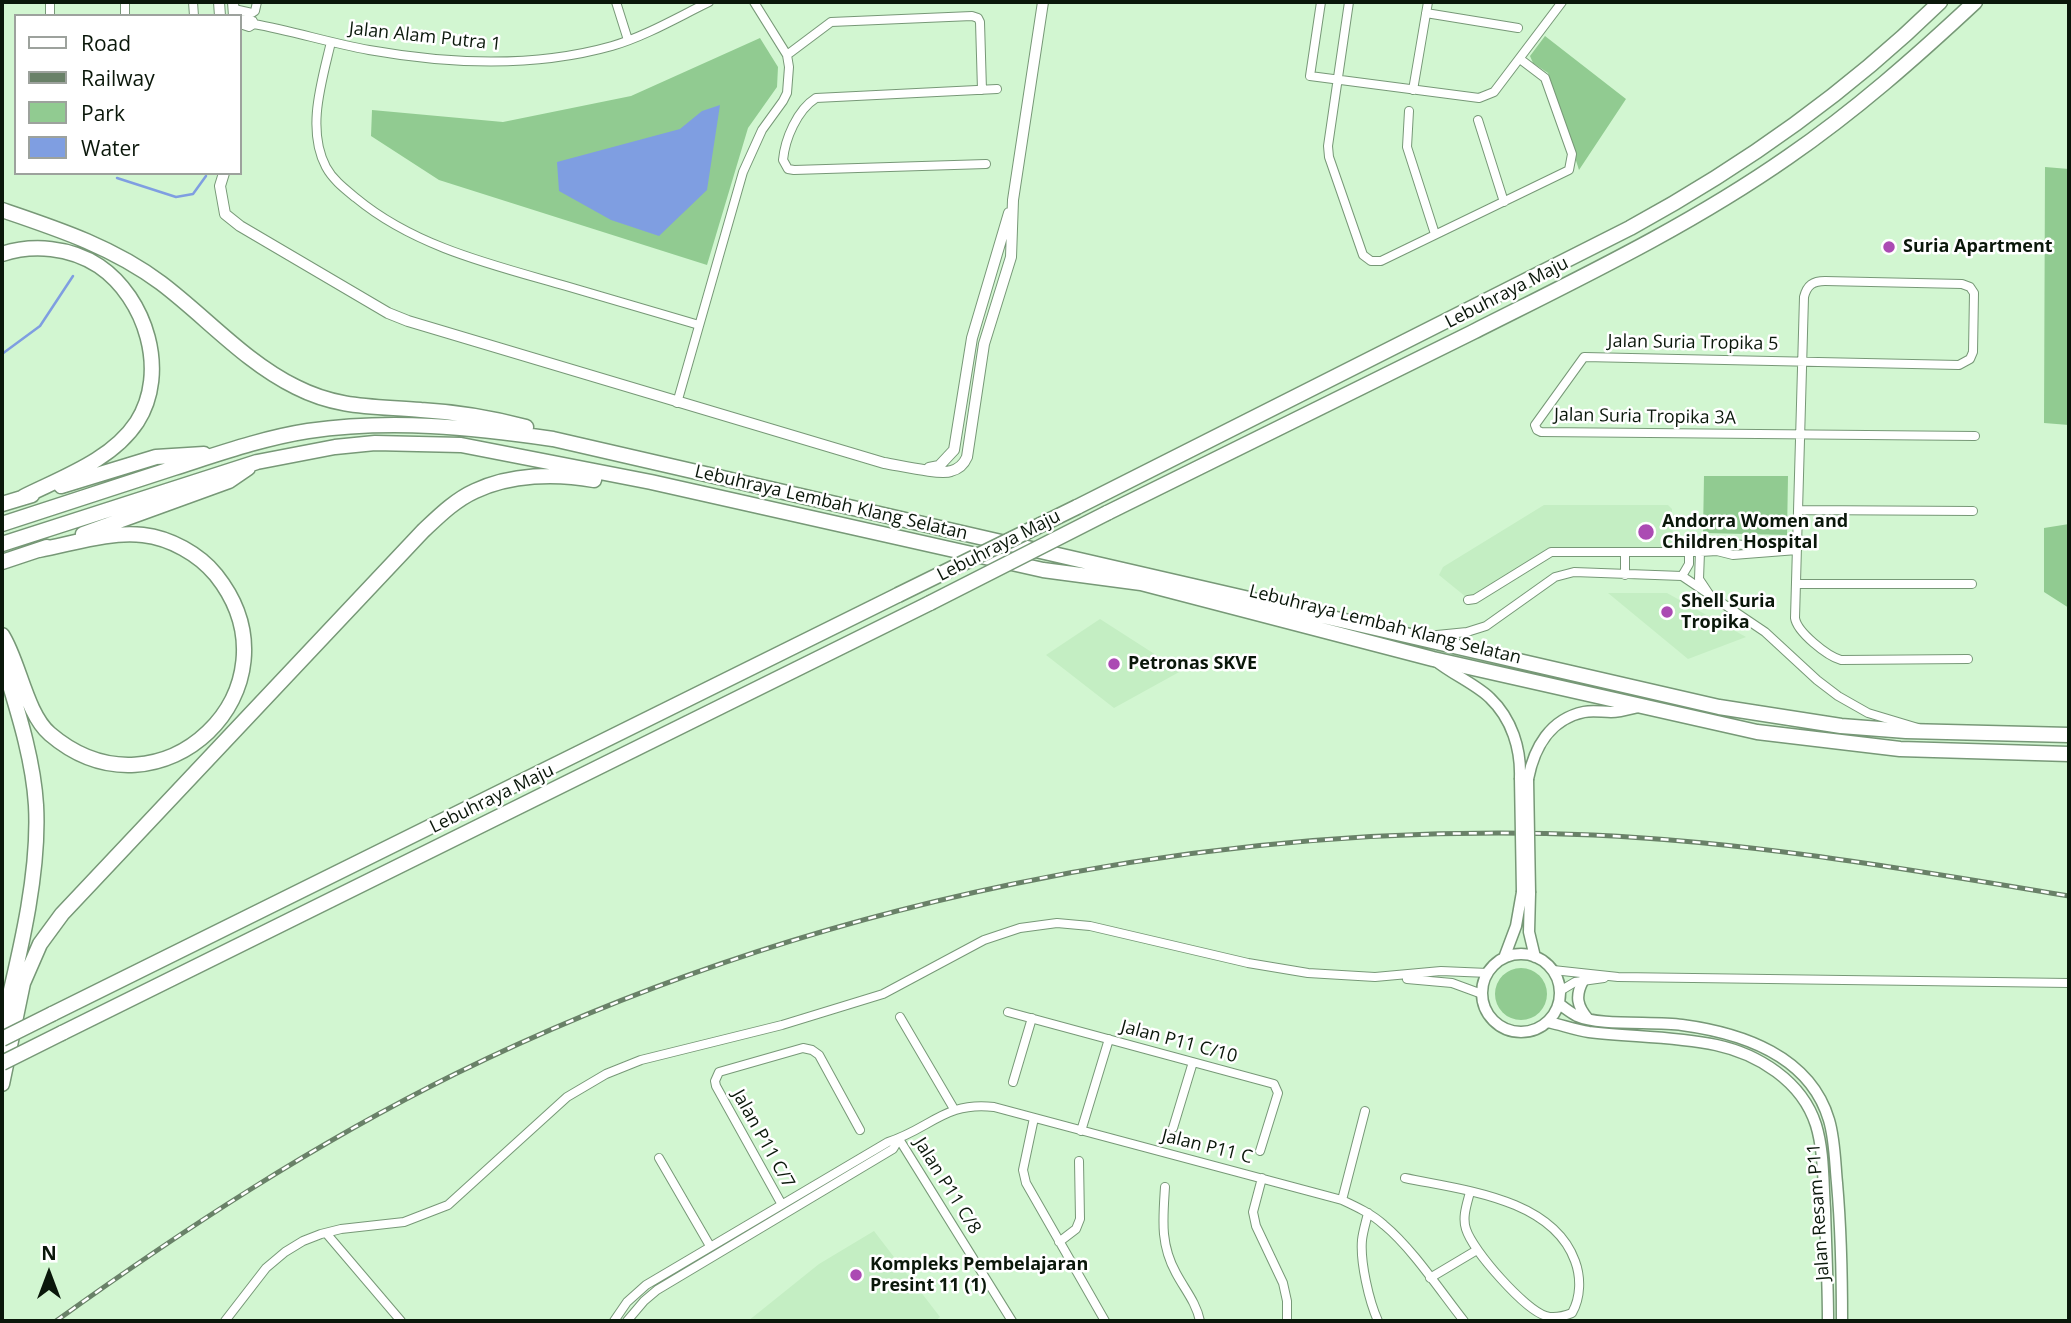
<!DOCTYPE html>
<style>
body{margin:0}
#map{position:relative;width:2071px;height:1323px;overflow:hidden;background:#d2f6d1;font-family:"Open Sans",sans-serif}
canvas{display:block}
.frame{position:absolute;inset:0;border:4px solid #0a170a;pointer-events:none}
.legend{position:absolute;left:14px;top:14px;width:228px;height:161px;box-sizing:border-box;background:#fff;border:2px solid #9da29d;margin:0;padding:9px 12px;list-style:none;font-size:21px;color:#0a170a}
.legend li{display:flex;align-items:center;gap:14px;height:35px}
.legend b{width:35px;border:2px solid #9da29d}
.north{position:absolute;left:14px;top:1239px;width:70px;height:70px;-webkit-text-stroke:5px #fff;paint-order:stroke;rotate:0deg;font-size:19px;font-weight:700;line-height:28px;text-align:center;color:#0a170a}
.north::after{content:'';display:block;margin:auto;width:24px;height:32px;background:#0a170a;clip-path:polygon(50% 0,100% 100%,50% 72%,0 100%)}
</style>
<div id="map">
<canvas width="2071" height="1323"></canvas>
<div class="frame"></div>
<ul class="legend">
<li><b style="height:9px;background:#fff"></b>Road</li>
<li><b style="height:9px;background:#698168"></b>Railway</li>
<li><b style="height:19px;background:#91cb91"></b>Park</li>
<li><b style="height:19px;background:#7f9ee1"></b>Water</li>
</ul>
<div class="north">N</div>
</div>
<script>
const c = document.querySelector('canvas').getContext('2d');
c.lineJoin = 'round';
function fillPath(path, color) { c.fillStyle = color; c.fill(path, 'evenodd'); }
function trace(path, color, width, dash) { c.strokeStyle = color; c.lineWidth = width; c.lineCap = dash ? 'butt' : 'round'; c.setLineDash(dash || []); c.stroke(path); }
function drawText(font, color, halo, rows, align = 'center') {
  c.font = font + ' "Open Sans",sans-serif'; c.lineWidth = 5; c.setLineDash([]); c.textBaseline = 'middle'; c.strokeStyle = halo; c.fillStyle = color; for (const [text, x, y, turn = 0] of rows) {
    c.save(); c.translate(x, y); c.rotate((+turn || 0) * Math.PI / 180); c.textAlign = isNaN(turn) ? turn : align; if (halo) c.strokeText(text, 0, 0); c.fillText(text, 0, 0); c.restore();
  }
}
fillPath(new Path2D(`
 M 1544,505 L 1668,505 L 1672,509 L 1673,549 L 1552,549 L 1476,595 L 1466,597 L 1439,575 L 1443,567 Z
 M 1608,593 L 1667,593 L 1746,637 L 1688,659 Z
 M 1100,619 L 1181,671 L 1114,708 L 1046,655 Z
 M 874,1231 L 940,1317 L 935,1321 L 748,1321 L 819,1264 Z`), '#c4eec3');
fillPath(new Path2D(`
 M 1545,36 L 1626,99 L 1579,170 L 1548,73 L 1533,63 L 1530,56 Z
 M 760,38 L 778,67 L 777,87 L 748,128 L 707,265 L 439,180 L 371,136 L 372,110 L 503,122 L 631,96 Z
 M 2045,167 L 2069,169 L 2069,425 L 2044,423 Z
 M 1704,476 L 1788,476 L 1787,535 L 1703,533 Z
 M 2069,524 L 2069,608 L 2044,592 L 2044,528 Z
 M1495 994a26 26 0 1 1 52 0a26 26 0 1 1-52 0Z`), '#91cb91');
fillPath(new Path2D(`
 M 720,105 L 707,190 L 659,236 L 611,220 L 559,191 L 557,162 L 680,129 L 702,111 Z`), '#7f9ee1');
trace(new Path2D(`
 M 117,178 L 176,197 L 193,194 L 206,176
 M 2,354 L 40,326 L 73,276`), '#7f9ee1', 2.5);
const minor = new Path2D(`
 M 50,2 L 50,16
 M 193,2 L 194,16
 M 616,2 L 628,40
 M 1321,2 L 1310,76 L 1479,98 L 1494,92 L 1562,2
 M 1349,2 L 1328,146 L 1329,157 L 1363,255 L 1371,261 L 1381,261 L 1569,170 L 1572,154 L 1545,78 L 1520,59
 M 234,9 L 252,13 L 255,11 L 257,2
 M 1426,13 L 1518,28
 M 125,16 L 125,2
 M 240,19 L 253,21 L 254,24
 M 240,24 L 249,27 L 254,24
 M 254,24 C 293,31 330,43 369,50 C 448,64 534,68 612,46 C 646,36 678,17 709,2
 M 331,42 C 322,81 306,129 326,167 C 333,180 345,189 356,198 C 415,247 493,265 566,286 C 610,299 655,312 699,325
 M 787,55 L 831,22 L 972,16 L 978,18 L 980,22 L 982,90
 M 1413,90 L 1428,2
 M 1409,111 L 1407,147 L 1435,234
 M 1478,120 L 1504,202
 M 986,164 L 794,170 L 788,169 L 783,160 C 785,139 797,110 816,98 L 997,89
 M 677,403 L 743,172 L 762,130 L 783,101 L 787,93 L 789,67 L 787,55 L 754,2
 M 1798,510 L 1973,511
 M 1733,544 L 1797,550 L 1733,555 L 1717,551 L 1700,552 Z
 M 1625,552 L 1625,575
 M 1682,576 L 1689,564 L 1689,552
 M 1796,584 L 1972,584
 M 1468,600 L 1475,599 L 1551,552 L 1700,552 L 1699,579 L 1709,594
 M 1427,636 L 1467,632 L 1486,626 L 1555,577 L 1574,572 L 1682,576 L 1765,632 L 1817,680 L 1838,696 L 1868,713 L 1918,728
 M 1968,659 L 1841,660 C 1827,656 1797,632 1795,618 C 1798,511 1801,404 1804,297 C 1807,285 1813,281 1825,281 L 1962,284 L 1970,287 L 1974,293 L 1973,352 L 1970,359 L 1959,365 L 1584,357 L 1535,425 L 1537,430 L 1541,432 L 1975,436
 M 1553,970 L 1618,977 L 2069,983
 M 1407,979 L 1452,983 L 1482,994
 M 1560,991 L 1575,982 L 1604,978
 M 1008,1012 L 1274,1084 L 1278,1093 L 1260,1151
 M 900,1017 L 954,1109
 M 1013,1082 L 1032,1018
 M 1034,1118 L 1023,1170 L 1026,1183 L 1105,1321
 M 1173,1128 L 1193,1062
 M 1081,1131 L 1109,1039
 M 899,1139 L 1012,1321
 M 659,1158 L 710,1246
 M 1262,1178 L 1253,1212 L 1256,1226 L 1283,1283 L 1287,1301 L 1287,1321
 M 1405,1178 C 1462,1190 1552,1198 1575,1261 C 1581,1277 1581,1297 1572,1313 C 1564,1316 1555,1319 1546,1316 C 1525,1310 1473,1251 1466,1229 C 1462,1217 1467,1204 1470,1192
 M 1165,1187 C 1163,1219 1160,1244 1176,1273 C 1185,1290 1196,1302 1200,1321
 M 1342,1200 L 1365,1111
 M 781,1203 L 716,1086 L 715,1081 L 719,1072 L 803,1048 L 812,1050 L 819,1055 L 860,1130
 M 1368,1213 C 1366,1222 1363,1231 1362,1240 C 1360,1262 1369,1301 1378,1321
 M 326,1233 L 401,1321
 M 1059,1242 L 1076,1229 L 1080,1219 L 1079,1161
 M 1430,1278 L 1477,1250
 M 225,1321 L 266,1268 L 285,1252 L 303,1241 L 321,1234 L 341,1229 L 404,1222 L 448,1205 L 567,1097 L 606,1074 L 641,1060 L 782,1025 L 883,994 L 984,940 L 1020,928 L 1057,923 L 1090,926 L 1248,963 L 1308,973 L 1375,977 L 1441,971 L 1488,973
 M 614,1321 L 627,1302 L 646,1285 L 888,1142 C 930,1129 945,1101 994,1107 L 1342,1200 C 1357,1207 1372,1214 1384,1225 C 1412,1248 1441,1292 1464,1321
 M 627,1321 L 644,1301 L 657,1290 L 893,1149 L 899,1139`);
const tertiary = new Path2D(`
 M 219,2 L 220,16
 M 233,2 L 234,16
 M 224,173 L 220,186 L 225,214 L 240,226 L 388,313 L 408,321 L 884,463 C 898,465 940,475 951,471 C 959,469 964,464 967,457 L 984,344 L 1011,257 L 1013,200 L 1043,2
 M 929,468 L 939,466 L 954,450 L 972,338 L 1009,213`);
const secondary = new Path2D(`
 M 1436,661 C 1452,674 1477,685 1490,698 C 1512,719 1521,749 1520,778
 M 1528,779 C 1534,748 1550,719 1584,712 C 1593,710 1602,712 1611,712 C 1620,712 1630,709 1638,707
 M 1530,893 L 1529,932 L 1535,957
 M1482 993a39 39 0 1 1 78 0a39 39 0 1 1-78 0Z
 M 1504,958 L 1516,926 L 1522,892
 M 1583,981 C 1575,996 1577,1006 1588,1019
 M 1559,1004 C 1565,1008 1571,1013 1577,1016 C 1599,1026 1655,1021 1682,1025 C 1742,1033 1810,1056 1829,1120 C 1835,1140 1835,1163 1837,1183 C 1841,1229 1842,1275 1842,1321
 M 1548,1022 C 1562,1025 1575,1030 1589,1032 C 1631,1037 1674,1036 1716,1045 C 1758,1054 1802,1081 1816,1125 C 1824,1151 1823,1182 1825,1209 C 1826,1247 1828,1284 1828,1321`);
const motorway = new Path2D(`
 M 2,210 C 58,229 113,247 161,283 C 206,317 245,362 296,387 C 339,409 375,406 421,410 C 456,412 492,418 526,427
 M 2,254 C 33,244 70,247 99,266 C 146,298 169,372 137,422 C 112,460 63,477 23,497
 M 61,486 L 156,457 L 204,454
 M 2,504 L 32,495
 M 1077,507 L 1630,228 C 1742,167 1849,91 1940,2
 M 1107,513 C 1229,453 1351,392 1473,332 C 1580,278 1689,226 1788,157 C 1855,111 1916,57 1975,2
 M 2,524 C 59,505 117,487 174,468 C 218,454 263,438 308,431 C 391,419 471,427 553,439 L 1719,707 L 1841,726 L 1906,731 L 2069,735
 M 83,534 L 229,481 L 248,468
 M 2,544 L 257,462 L 335,447 L 375,443 L 461,445 L 651,482 L 1043,570 L 1141,583 L 1433,659 L 1757,732 L 1900,749 L 2069,754
 M 2,562 L 47,547
 M 2,635 C 19,661 26,714 50,734 C 160,828 306,688 216,575 C 199,554 170,538 143,535 C 109,531 72,544 39,550
 M 2,659 C 16,706 33,756 36,805 C 40,876 18,960 2,1028
 M 52,1014 L 898,595
 M 62,1033 L 930,603
 M 2,1084 L 23,983 L 40,944 L 62,914 L 423,531 C 439,516 455,500 475,491 C 511,474 556,473 594,480`);
trace(minor, '#779877', 10);
trace(tertiary, '#779877', 12);
trace(secondary, '#779877', 13);
trace(motorway, '#779877', 17);
trace(minor, '#fff', 8);
trace(tertiary, '#fff', 10);
trace(secondary, '#fff', 10);
trace(motorway, '#fff', 14);
const rail = new Path2D(`
 M 56,1321 C 184,1229 314,1144 455,1074 C 800,904 1209,819 1593,835 C 1753,842 1911,870 2069,896`);
trace(rail, '#698168', 5);
trace(rail, '#fff', 2.5, [8]);
const secondaryBridge = new Path2D(`
 M 1520,778 L 1522,892
 M 1528,779 L 1530,893`);
const motorwayBridge = new Path2D(`
 M 898,595 L 1077,507
 M 930,603 L 1107,513
 M 2,1039 L 52,1014
 M 2,1063 L 62,1033`);
trace(secondaryBridge, '#779877', 13, []);
trace(motorwayBridge, '#779877', 17, []);
trace(secondaryBridge, '#fff', 10);
trace(motorwayBridge, '#fff', 14);
for (const [x, y, r, color] of [
 [1889,247,7,"#ab4bb3"],
 [1646,532,9,"#ab4bb3"],
 [1667,612,7,"#ab4bb3"],
 [1114,664,7,"#ab4bb3"],
 [856,1275,7,"#ab4bb3"]
]) { const dot = new Path2D(); dot.arc(x, y, r, 0, 2 * Math.PI); c.fillStyle = color; c.fill(dot); trace(dot, '#fff', 2.5); }
drawText('18px', '#0a170a', '#fff', [
 ["Jalan Alam Putra 1",425,37,6],
 ["Lebuhraya Maju",1507,293,-27],
 ["Jalan Suria Tropika 5",1693,343,1],
 ["Jalan Suria Tropika 3A",1645,417,1],
 ["Lebuhraya Lembah Klang Selatan",831,503,13],
 ["Lebuhraya Maju",999,546,-27],
 ["Lebuhraya Lembah Klang Selatan",1385,625,14],
 ["Lebuhraya Maju",492,799,-26],
 ["Jalan P11 C/10",1179,1042,15],
 ["Jalan P11 C/7",763,1139,61],
 ["Jalan P11 C",1207,1147,14],
 ["Jalan P11 C/8",947,1186,58],
 ["Jalan Resam P11",1819,1212,-94]
]);
drawText('bold 18px', '#0a170a', '#fff', [
 ["Suria Apartment",1903,247],
 ["Andorra Women and",1662,522],
 ["Children Hospital",1662,543],
 ["Shell Suria",1681,602],
 ["Tropika",1681,623],
 ["Petronas SKVE",1128,664],
 ["Kompleks Pembelajaran",870,1265],
 ["Presint 11 (1)",870,1286]
], 'left');
</script>
